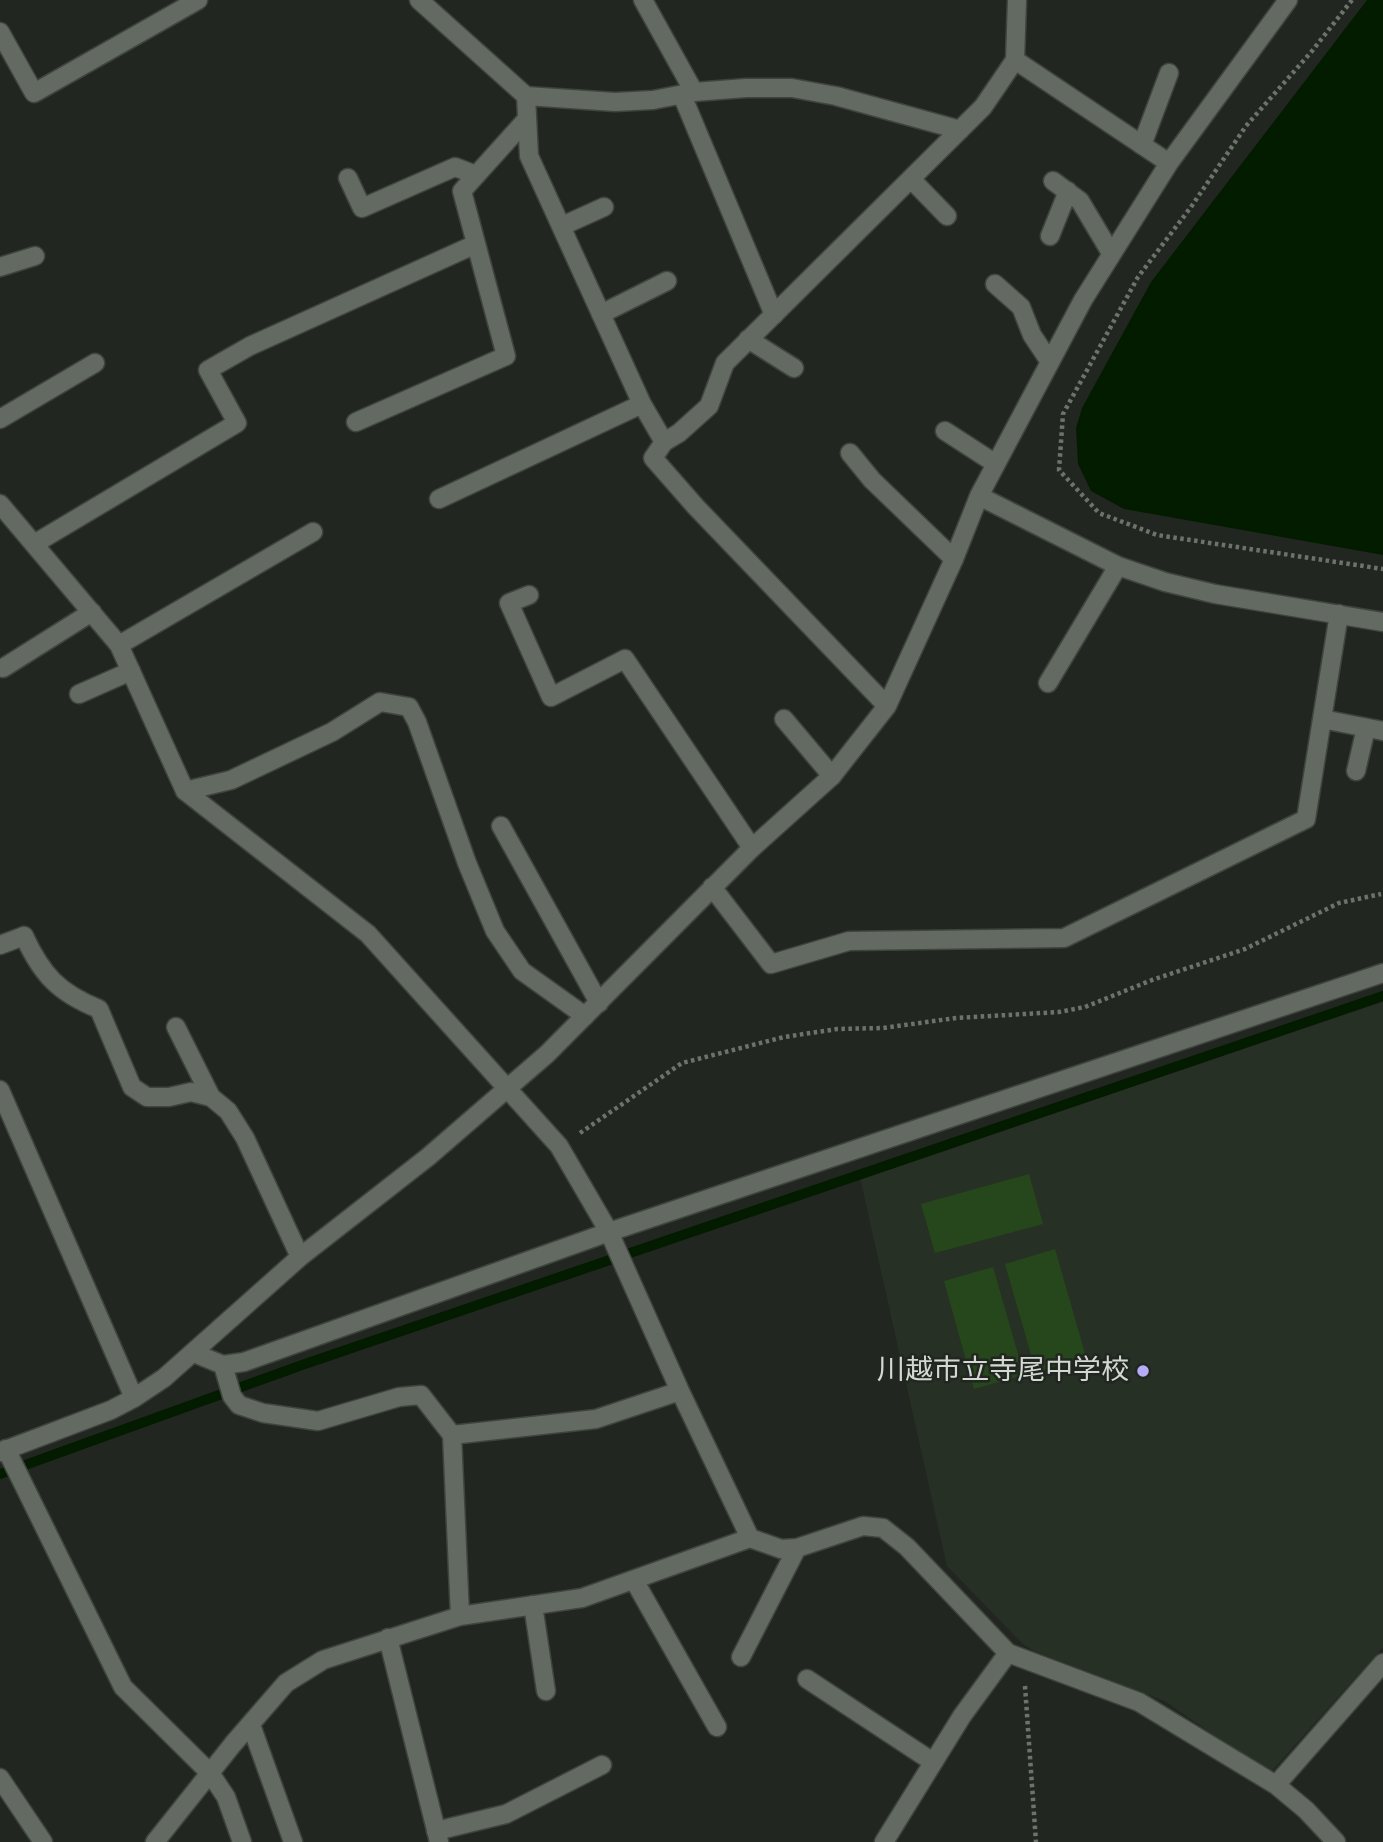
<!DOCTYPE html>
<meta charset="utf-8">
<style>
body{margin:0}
canvas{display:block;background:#212720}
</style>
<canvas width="1383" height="1842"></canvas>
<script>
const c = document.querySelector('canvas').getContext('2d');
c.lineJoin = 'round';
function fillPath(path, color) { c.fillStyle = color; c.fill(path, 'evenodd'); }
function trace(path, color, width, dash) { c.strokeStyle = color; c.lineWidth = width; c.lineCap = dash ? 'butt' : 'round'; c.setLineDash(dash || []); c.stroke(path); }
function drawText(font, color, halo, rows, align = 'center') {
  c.font = font + ' "Zilla Slab","Noto Sans JP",serif'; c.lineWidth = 5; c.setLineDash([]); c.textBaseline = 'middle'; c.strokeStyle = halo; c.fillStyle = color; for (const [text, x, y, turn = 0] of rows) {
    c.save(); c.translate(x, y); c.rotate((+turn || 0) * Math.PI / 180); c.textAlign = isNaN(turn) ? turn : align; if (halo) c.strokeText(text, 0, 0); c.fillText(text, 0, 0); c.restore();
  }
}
fillPath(new Path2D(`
 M 1383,1002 L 1383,1647 L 1269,1774 L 1165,1701 L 1034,1651 L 1023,1644 L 947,1566 L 860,1177 Z`), '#273024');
fillPath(new Path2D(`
 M 1029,1174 L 1043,1224 L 935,1253 L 921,1204 Z
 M 1055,1249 L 1086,1357 L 1036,1372 L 1005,1264 Z
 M 993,1267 L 1024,1375 L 974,1389 L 944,1281 Z`), '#26471b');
fillPath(new Path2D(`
 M 1367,0 L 1383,0 L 1383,555 L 1124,509 L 1091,491 L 1078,464 L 1076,428 L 1082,408 L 1151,282 Z`), '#031c00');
trace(new Path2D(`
 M 0,1474 L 302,1365 L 1383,996`), '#031c00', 10);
const lane = new Path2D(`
 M 643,0 L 694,92
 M 1142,145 L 1169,73
 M 348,178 L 362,208 L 455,167 L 476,175
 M 911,179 L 947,216
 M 1053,181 L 1080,201 L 1111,253
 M 562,226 L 604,207
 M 1050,236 L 1068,191
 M 0,267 L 35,256
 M 995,284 L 1021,307 L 1032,335 L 1050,362
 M 601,314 L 667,281
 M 748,339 L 794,368
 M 0,419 L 95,363
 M 664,442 L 679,433 L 709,406 L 725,363 L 983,107 L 1015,60
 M 850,453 L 872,480 L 954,559
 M 529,595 L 509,603 L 551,697 L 625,659 L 752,848
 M 119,645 L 313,532
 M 79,694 L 131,671
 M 784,719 L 832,776
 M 1356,771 L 1366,728
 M 185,791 L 231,780 L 332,732 L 380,702 L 409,707 L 417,722 L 467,863 L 495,931 L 522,971 L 585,1016
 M 501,826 L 599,1003
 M 24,936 C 42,975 59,993 99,1009 L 132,1087 L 147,1097 L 169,1097 L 191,1092 L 211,1097 L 228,1111 L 245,1138 L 300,1257
 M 176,1027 L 211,1097
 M 634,1580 L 717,1727
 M 533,1605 L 546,1691
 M 741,1657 L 797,1548
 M 807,1679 L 933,1762
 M 210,1773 L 226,1797 L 242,1842
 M 436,1831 L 506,1814 L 602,1765`);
const street = new Path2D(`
 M 419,0 L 526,96 L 529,156 L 642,404 L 664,442 L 653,458 L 696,507 L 887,706
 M 1017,0 L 1015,60 L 1169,163
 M 0,32 L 34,93 L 198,0
 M 682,95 L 774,315
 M 526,96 L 615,102 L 653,100 L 694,92 L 746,88 L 792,88 L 836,96 L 960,130
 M 356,422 L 506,356 L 462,191 L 526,120
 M 945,431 L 996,464
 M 979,496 L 1118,566 L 1165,582 L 1215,594 L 1383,622
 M 439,499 L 642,404
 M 0,504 L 119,645 L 185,791 L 368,934 L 559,1146 L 609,1232 L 680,1391 L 750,1538 L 781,1549 L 797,1548 L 863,1526 L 883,1528 L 907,1547 L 1008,1653 L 1139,1702 L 1276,1785 L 1306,1810 L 1336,1842
 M 34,544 L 237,423 L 208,370 L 250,346 L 476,244
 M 1339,614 L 1322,719 L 1383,731
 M 3,668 L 92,612
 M 1048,683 L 1118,566
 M 712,887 L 771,964 L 849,941 L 1064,938 L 1306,819 L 1322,719
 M 0,945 L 24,936
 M 0,1090 L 134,1398
 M 194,1353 L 223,1365 L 244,1362 L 609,1232 L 1383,973
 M 223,1365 L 232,1396 L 239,1405 L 263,1413 L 318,1421 L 399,1397 L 421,1395 L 452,1435 L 460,1616
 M 452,1435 L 596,1419 L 680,1391
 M 6,1449 L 123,1687 L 210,1773
 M 0,1452 L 111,1410 L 134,1398 L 164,1378 L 300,1257 L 428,1157 L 547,1054 L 752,848 L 832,776 L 887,706 L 954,559 L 979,496 L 1083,300 L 1169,163 L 1288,0
 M 388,1638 L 439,1842
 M 251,1725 L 293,1842
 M 0,1778 L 43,1842
 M 1276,1785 L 1383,1663
 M 155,1842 L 233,1744 L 286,1683 L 323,1660 L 460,1616 L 582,1598 L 750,1538
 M 884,1842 L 962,1716 L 1008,1653`);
trace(lane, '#3f443e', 21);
trace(street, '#3f443e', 21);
trace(new Path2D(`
 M 1352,0 L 1312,51 L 1246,126 L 1191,207 L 1138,277 L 1063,414 L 1059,470 L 1099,513 L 1157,535 L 1383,569
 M 580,1133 L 682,1063 L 784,1037 L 837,1029 L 883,1028 L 956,1018 L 1059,1012 L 1085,1007 L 1152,980 L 1245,949 L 1339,903 L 1381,894
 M 1025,1686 L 1036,1842`), '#6d736c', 4.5, [3.5, 3.5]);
trace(lane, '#636a61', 18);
trace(street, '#636a61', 18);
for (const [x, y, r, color] of [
 [1143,1371,7,"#b5acf8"]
]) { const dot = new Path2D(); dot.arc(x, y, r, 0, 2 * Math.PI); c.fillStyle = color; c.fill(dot); trace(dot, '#212720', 2.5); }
drawText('28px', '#d4d8d3', '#212720', [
 ["川越市立寺尾中学校",1129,1371]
], 'right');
</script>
